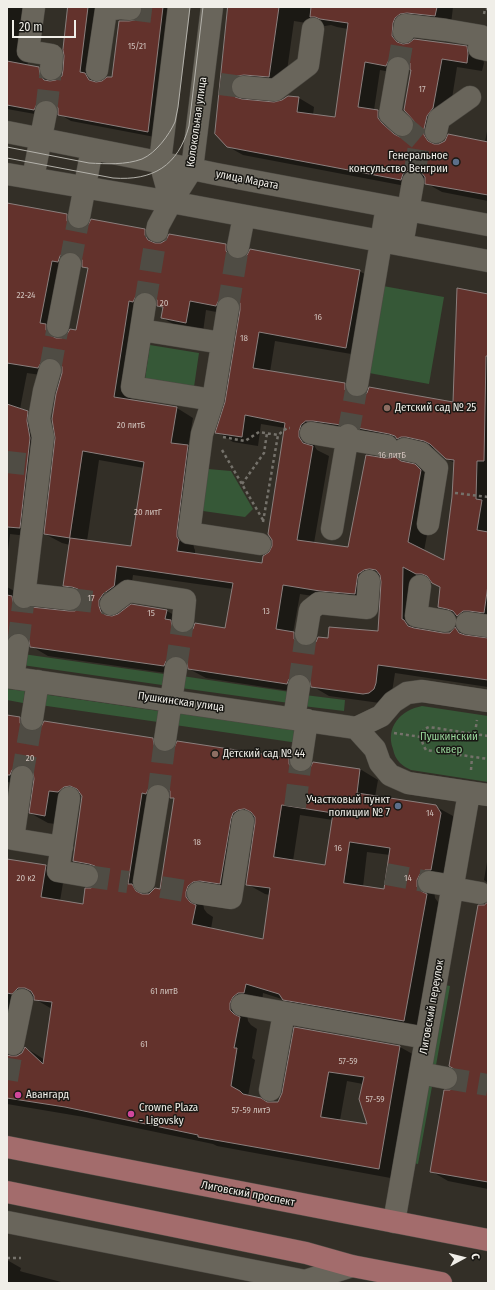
<!DOCTYPE html>
<meta charset="utf-8">
<style>
body{margin:0}
#map{position:relative;width:495px;height:1290px;overflow:hidden;background:#332f27;font-family:"Fira Sans Condensed",sans-serif}
canvas{display:block}
.frame{position:absolute;inset:0;border:8px solid #f0eee8;pointer-events:none}
.north{position:absolute;left:443px;top:1238px;width:40px;height:40px;-webkit-text-stroke:3px #191814;paint-order:stroke;rotate:83deg;font-size:11px;font-weight:700;line-height:16px;text-align:center;color:#f0eee8}
.north::after{content:'';display:block;margin:auto;width:14px;height:18px;background:#f0eee8;clip-path:polygon(50% 0,100% 100%,50% 72%,0 100%)}
.scale{position:absolute;left:12px;top:20px;width:64px;height:18px;box-sizing:border-box;border:2px solid #f0eee8;border-top:0;padding-left:5px;font-size:12px;line-height:14px;white-space:nowrap;color:#f0eee8;-webkit-text-stroke:3px #191814;paint-order:stroke}
</style>
<div id="map">
<canvas width="495" height="1290"></canvas>
<div class="frame"></div>
<div class="north">С</div>
<div class="scale">20 m</div>
</div>
<script>
const c = document.querySelector('canvas').getContext('2d');
c.lineJoin = 'round';
function fillPath(path, color) { c.fillStyle = color; c.fill(path, 'evenodd'); }
function trace(path, color, width, dash) { c.strokeStyle = color; c.lineWidth = width; c.lineCap = dash ? 'butt' : 'round'; c.setLineDash(dash || []); c.stroke(path); }
function drawText(font, color, halo, rows, align = 'center') {
  c.font = font + ' "Fira Sans Condensed",sans-serif'; c.lineWidth = 3; c.setLineDash([]); c.textBaseline = 'middle'; c.strokeStyle = halo; c.fillStyle = color; for (const [text, x, y, turn = 0] of rows) {
    c.save(); c.translate(x, y); c.rotate((+turn || 0) * Math.PI / 180); c.textAlign = isNaN(turn) ? turn : align; if (halo) c.strokeText(text, 0, 0); c.fillText(text, 0, 0); c.restore();
  }
}
fillPath(new Path2D(`
 M 383,286 L 444,297 L 429,384 L 369,373 Z
 M 150,345 L 199,353 L 194,387 L 145,379 Z
 M 208,469 L 231,471 L 253,509 L 245,517 L 203,511 Z
 M 23,654 L 164,674 L 162,685 L 22,665 Z
 M 182,676 L 290,692 L 289,703 L 181,688 Z
 M 7,689 L 25,691 L 23,703 L 7,700 Z
 M 42,694 L 159,711 L 158,722 L 40,705 Z
 M 305,695 L 345,700 L 344,711 L 303,706 Z
 M 422,706 L 488,716 L 488,782 L 411,770 C 407,768 403,766 400,763 C 396,759 394,754 393,749 C 385,727 401,710 422,706 Z
 M 177,713 L 299,731 L 298,743 L 175,725 Z
 M 445,985 L 450,986 L 435,1071 L 430,1070 Z
 M 428,1080 L 433,1081 L 418,1164 L 413,1163 Z`), '#365837');
fillPath(new Path2D(`
 M 7,7 L 36,7 L 27,57 L 28,66 L 38,68 L 51,75 L 52,82 L 57,81 L 62,77 L 64,70 L 70,7 L 100,7 L 92,78 L 98,83 L 113,78 L 135,22 L 141,17 L 143,11 L 143,7 L 176,7 L 160,138 L 71,121 L 59,114 L 58,106 L 55,107 L 46,116 L 7,109 Z
 M 229,7 L 453,7 L 451,24 L 423,21 L 407,40 L 407,45 L 466,47 L 482,56 L 484,63 L 482,71 L 457,67 L 449,117 L 439,139 L 439,145 L 485,142 L 488,126 L 488,201 L 442,192 L 426,183 L 426,179 L 419,183 L 416,188 L 243,155 L 227,146 ZM 294,21 L 325,26 L 331,25 L 337,27 L 348,29 L 336,118 L 313,115 L 314,107 L 299,98 L 289,97 L 282,101 L 274,103 L 247,101 L 246,95 L 285,85 ZM 411,64 L 413,70 L 415,128 L 412,134 L 406,138 L 402,138 L 397,133 L 393,120 L 378,111 L 374,110 L 380,70 L 401,74 L 404,68 Z
 M 7,204 L 66,215 L 83,225 L 83,230 L 144,230 L 161,240 L 161,244 L 225,245 L 242,255 L 242,260 L 359,271 L 376,280 L 363,356 L 275,341 L 270,372 L 344,384 L 361,394 L 362,398 L 454,403 L 488,295 L 488,620 L 455,616 L 439,607 L 441,587 L 420,576 L 418,629 L 443,634 L 450,634 L 456,629 L 470,637 L 488,639 L 488,687 L 395,673 L 392,692 L 380,703 L 329,696 L 312,686 L 312,683 L 305,688 L 303,693 L 206,678 L 189,669 L 189,665 L 182,670 L 180,675 L 48,656 L 31,646 L 31,642 L 25,646 L 7,650 L 7,587 L 18,593 L 28,606 L 28,609 L 75,612 L 81,607 L 83,600 L 83,595 L 64,585 L 70,545 L 62,543 L 45,534 L 63,368 L 58,370 L 54,377 L 27,373 L 20,409 L 44,422 L 36,537 L 10,534 L 7,559 ZM 83,261 L 83,266 L 89,269 L 77,331 L 62,339 L 62,335 L 77,265 ZM 158,301 L 158,305 L 164,308 L 162,318 L 179,327 L 203,332 L 206,310 L 232,315 L 235,309 L 241,305 L 226,402 L 217,432 L 233,442 L 258,446 L 261,424 L 285,428 L 273,546 L 263,564 L 195,555 L 195,550 L 194,548 L 193,541 L 204,456 L 188,447 L 193,418 L 177,408 L 131,401 L 145,310 ZM 376,437 L 436,449 L 447,459 L 455,463 L 453,498 L 445,561 L 424,551 L 437,481 L 432,475 L 415,465 L 404,463 L 349,548 L 314,543 L 329,456 L 317,450 L 315,447 L 315,440 ZM 99,460 L 144,468 L 132,547 L 87,541 ZM 133,575 L 233,589 L 226,629 L 188,633 L 183,620 L 167,611 L 115,616 L 116,608 L 130,595 ZM 382,578 L 378,633 L 329,640 L 311,647 L 310,643 L 293,633 L 300,594 L 338,600 L 372,603 L 375,583 Z
 M 7,716 L 19,718 L 37,728 L 38,731 L 152,739 L 170,749 L 171,752 L 288,759 L 306,769 L 307,772 L 360,769 L 378,780 L 375,797 L 435,806 L 453,816 L 458,824 L 449,880 L 434,890 L 435,898 L 438,902 L 444,906 L 422,1031 L 302,1009 L 285,1000 L 263,993 L 262,1003 L 247,1014 L 248,1021 L 251,1025 L 257,1029 L 252,1058 L 255,1060 L 248,1096 L 268,1103 L 278,1103 L 283,1093 L 295,1028 L 400,1047 L 418,1057 L 396,1179 L 217,1146 L 213,1144 L 84,1117 L 7,1104 L 7,860 L 46,866 L 64,877 L 60,901 L 84,905 L 92,889 L 98,884 L 100,879 L 100,872 L 92,871 L 74,860 L 83,796 L 60,783 L 59,785 L 81,798 L 77,802 L 63,825 L 48,823 L 30,813 L 35,776 L 30,780 L 28,785 L 7,782 ZM 152,745 L 155,745 L 161,753 ZM 171,795 L 171,797 L 175,799 L 161,890 L 148,895 L 146,894 L 160,803 ZM 300,815 L 333,820 L 326,866 L 293,861 ZM 256,820 L 247,884 L 265,894 L 270,895 L 264,940 L 211,929 L 213,917 L 207,913 L 204,909 L 203,902 L 238,893 L 251,824 ZM 367,852 L 390,855 L 385,890 L 363,887 ZM 35,999 L 52,1009 L 45,1060 L 26,1048 L 23,1053 L 18,1057 L 7,1051 L 30,1003 ZM 347,1081 L 363,1084 L 368,1125 L 340,1120 Z
 M 488,856 L 488,883 L 484,880 Z
 M 488,903 L 488,1189 L 448,1181 L 431,1171 L 451,1091 L 456,1087 L 459,1081 L 459,1073 L 455,1069 L 485,906 Z
 M 7,1260 L 21,1268 L 20,1271 L 23,1272 L 65,1283 L 7,1283 Z`), '#0007');
const building = new Path2D(`
 M 68,7 L 88,7 L 80,72 L 85,73 L 89,80 L 96,82 L 102,81 L 107,77 L 112,77 L 119,21 L 129,21 L 135,20 L 140,16 L 142,11 L 142,7 L 163,7 L 148,132 L 58,115 L 58,108 L 54,103 L 48,100 L 42,100 L 37,104 L 34,110 L 7,105 L 7,61 L 39,67 L 40,75 L 44,80 L 50,81 L 56,80 L 62,76 L 63,70 L 64,56 L 63,50 Z
 M 228,7 L 279,7 L 269,77 L 244,75 L 237,76 L 233,80 L 231,85 L 232,92 L 235,97 L 242,99 L 274,102 L 282,100 L 288,96 L 299,97 L 297,112 L 335,117 L 348,23 L 320,19 L 315,17 L 310,17 L 311,7 L 437,7 L 435,16 L 407,13 L 400,14 L 395,18 L 393,23 L 392,36 L 397,42 L 403,44 L 409,43 L 414,39 L 467,46 L 468,54 L 467,63 L 442,59 L 433,108 L 427,116 L 424,129 L 424,135 L 428,141 L 434,144 L 439,144 L 445,141 L 448,134 L 488,142 L 488,195 L 425,184 L 425,177 L 421,172 L 416,170 L 408,170 L 403,174 L 401,180 L 227,147 L 215,134 ZM 394,56 L 401,56 L 406,59 L 410,63 L 410,70 L 411,70 L 404,110 L 414,121 L 414,127 L 411,133 L 405,137 L 400,137 L 394,134 L 382,123 L 378,118 L 378,110 L 358,107 L 365,62 L 386,66 L 389,60 Z
 M 7,203 L 67,214 L 67,221 L 71,226 L 77,229 L 83,229 L 88,225 L 91,219 L 145,229 L 145,235 L 148,240 L 155,243 L 161,243 L 166,240 L 169,234 L 226,244 L 226,251 L 230,256 L 236,259 L 242,259 L 247,255 L 250,249 L 360,270 L 346,348 L 259,332 L 253,368 L 345,383 L 345,390 L 349,394 L 355,397 L 362,397 L 367,393 L 369,387 L 453,402 L 457,288 L 488,294 L 488,356 L 486,356 L 484,461 L 477,461 L 476,499 L 482,500 L 477,530 L 488,532 L 488,585 L 484,613 L 469,611 L 463,611 L 457,616 L 453,611 L 447,609 L 438,607 L 440,587 L 432,583 L 427,576 L 422,574 L 416,574 L 403,567 L 402,619 L 404,620 L 408,626 L 414,628 L 443,633 L 450,633 L 455,627 L 459,633 L 465,635 L 488,638 L 488,680 L 378,665 L 376,683 L 374,689 L 369,693 L 363,694 L 311,687 L 310,681 L 307,677 L 300,674 L 294,675 L 289,679 L 287,684 L 188,669 L 187,663 L 184,659 L 178,656 L 171,657 L 166,661 L 164,666 L 30,647 L 29,640 L 25,635 L 20,633 L 13,634 L 9,637 L 7,640 L 7,595 L 12,596 L 13,602 L 16,607 L 23,609 L 31,607 L 69,611 L 75,611 L 80,607 L 82,600 L 81,594 L 78,589 L 72,587 L 63,586 L 70,538 L 44,534 L 55,438 L 52,419 L 56,394 L 62,373 L 62,367 L 59,361 L 53,358 L 47,358 L 42,361 L 38,368 L 7,363 ZM 66,252 L 72,252 L 78,254 L 82,260 L 82,267 L 88,268 L 76,330 L 70,329 L 67,334 L 62,338 L 56,338 L 50,335 L 46,330 L 46,324 L 40,323 L 52,261 L 58,262 L 60,256 ZM 141,292 L 147,292 L 153,295 L 157,300 L 157,306 L 163,307 L 161,318 L 186,323 L 190,301 L 216,306 L 219,300 L 224,296 L 230,296 L 236,298 L 240,303 L 240,310 L 225,402 L 215,433 L 242,437 L 245,415 L 285,423 L 268,534 L 272,540 L 272,546 L 269,552 L 263,556 L 262,563 L 177,551 L 179,540 L 177,537 L 177,531 L 188,445 L 171,443 L 177,407 L 114,397 L 129,301 L 133,302 L 136,296 ZM 306,421 L 313,421 L 341,425 L 344,423 L 350,423 L 356,425 L 358,428 L 389,434 L 395,436 L 397,439 L 401,437 L 406,437 L 424,441 L 430,444 L 446,459 L 454,460 L 452,497 L 444,560 L 408,542 L 421,470 L 415,464 L 401,461 L 394,456 L 391,458 L 385,458 L 366,455 L 348,547 L 297,540 L 313,446 L 303,443 L 299,437 L 299,431 L 301,425 ZM 83,451 L 144,462 L 131,546 L 70,538 ZM 117,566 L 233,583 L 225,628 L 195,623 L 193,629 L 189,632 L 181,633 L 176,631 L 172,627 L 171,620 L 165,619 L 167,610 L 131,604 L 118,614 L 112,616 L 106,615 L 101,612 L 99,606 L 99,600 L 103,594 L 114,586 ZM 370,569 L 376,570 L 380,575 L 381,582 L 378,631 L 329,627 L 328,638 L 318,637 L 316,642 L 311,646 L 304,646 L 298,643 L 294,639 L 294,632 L 276,629 L 283,585 L 320,591 L 355,594 L 357,580 L 358,574 L 364,570 Z
 M 7,404 L 28,411 L 27,421 L 30,438 L 20,528 L 7,527 Z
 M 7,715 L 20,717 L 20,723 L 24,728 L 30,731 L 37,730 L 41,727 L 44,721 L 153,738 L 154,745 L 158,750 L 163,752 L 169,752 L 174,748 L 177,741 L 289,758 L 289,764 L 293,770 L 300,772 L 305,772 L 310,768 L 313,762 L 360,769 L 357,793 L 436,805 L 441,813 L 431,870 L 425,870 L 420,874 L 417,880 L 417,887 L 421,891 L 427,894 L 404,1021 L 283,1000 L 279,994 L 246,984 L 244,993 L 238,993 L 233,997 L 230,1003 L 230,1010 L 234,1014 L 240,1017 L 234,1048 L 237,1048 L 231,1086 L 240,1091 L 243,1094 L 261,1098 L 267,1102 L 278,1102 L 282,1093 L 294,1027 L 400,1046 L 379,1169 L 198,1137 L 198,1135 L 65,1107 L 7,1098 L 7,1055 L 11,1056 L 17,1056 L 22,1053 L 25,1047 L 43,1064 L 52,1002 L 34,1000 L 34,996 L 31,991 L 25,988 L 18,988 L 12,994 L 7,993 L 7,859 L 46,865 L 41,897 L 83,904 L 85,888 L 91,888 L 96,884 L 99,878 L 99,871 L 95,866 L 89,864 L 73,861 L 82,796 L 77,789 L 70,786 L 64,787 L 58,792 L 49,791 L 45,816 L 29,813 L 34,779 L 33,772 L 29,767 L 23,765 L 17,766 L 12,770 L 10,775 L 7,775 ZM 154,784 L 160,784 L 166,786 L 170,791 L 170,798 L 174,798 L 160,889 L 155,888 L 149,894 L 142,894 L 136,891 L 132,884 L 128,884 L 142,793 L 146,794 L 149,788 ZM 282,805 L 333,813 L 325,865 L 274,857 ZM 245,809 L 251,812 L 255,817 L 255,823 L 246,885 L 270,888 L 263,939 L 192,924 L 196,905 L 190,902 L 186,897 L 186,892 L 188,886 L 193,882 L 200,881 L 220,884 L 231,819 L 233,813 L 238,810 ZM 350,842 L 390,848 L 384,889 L 344,883 ZM 329,1072 L 364,1077 L 359,1099 L 367,1124 L 321,1117 Z
 M 488,902 L 488,1182 L 430,1172 L 444,1090 L 450,1090 L 455,1086 L 458,1080 L 458,1074 L 454,1069 L 449,1066 L 478,905 L 484,905 Z`);
fillPath(building, '#63322c');
trace(building, '#8b7f7d', 1);
trace(new Path2D(`
 M 130,9 L 162,13
 M 398,68 L 404,32
 M 220,84 L 243,87
 M 46,112 L 51,69
 M 402,125 L 420,140 L 413,182
 M 70,264 L 79,217
 M 145,304 L 157,231
 M 228,308 L 238,247
 M 50,370 L 58,326
 M 348,435 L 357,385
 M 7,462 L 25,464
 M 70,599 L 111,604
 M 18,645 L 24,597
 M 176,668 L 183,621
 M 299,686 L 306,634
 M 22,777 L 32,719
 M 158,796 L 165,740
 M 295,807 L 301,760
 M 386,874 L 429,882
 M 87,876 L 128,882
 M 161,887 L 198,893
 M 446,1078 L 488,1085
 M 7,1080 L 13,1044`), '#4f4c44', 22, [22, 11]);
const minor = new Path2D(`
 M 34,7 L 28,51 L 52,55 L 51,69
 M 404,32 L 405,25 L 446,30 L 481,36 L 479,48 L 488,50
 M 398,68 L 390,114 L 402,125
 M 97,70 L 106,10 L 120,8 L 130,9
 M 243,87 L 275,90 L 308,65 L 313,29
 M 7,132 L 168,164 L 216,174 L 488,225
 M 436,132 L 439,119 L 470,97
 M 7,174 L 171,202 L 488,261
 M 33,178 L 46,112
 M 171,202 L 160,162 L 179,7
 M 79,217 L 92,149
 M 157,231 L 158,226 L 171,202 L 192,169 L 212,7
 M 402,245 L 413,182
 M 238,247 L 244,216
 M 228,308 L 213,400 L 202,434 L 189,533 L 260,544
 M 58,326 L 70,264
 M 141,330 L 145,304
 M 357,385 L 387,206
 M 213,400 L 132,387 L 141,330 L 222,343
 M 311,433 L 387,446
 M 404,449 L 421,453 L 437,468 L 428,524
 M 332,529 L 348,435
 M 420,586 L 416,616 L 445,621
 M 25,594 L 70,599
 M 24,597 L 43,437 L 39,419 L 44,391 L 50,370
 M 111,604 L 128,591 L 185,600 L 183,621
 M 467,623 L 488,626
 M 306,634 L 310,610 L 319,603 L 367,608 L 369,581
 M 7,677 L 356,728 L 381,716 L 393,702 L 407,693 L 422,691 L 488,701
 M 13,678 L 18,645
 M 32,719 L 38,681
 M 294,719 L 299,686
 M 356,728 L 375,749 L 380,763 L 390,775 L 408,783 L 488,795
 M 165,740 L 176,668
 M 301,760 L 307,720
 M 22,777 L 13,839 L 62,847
 M 69,798 L 58,871 L 87,876
 M 144,882 L 158,796
 M 429,882 L 453,886
 M 452,888 L 480,893
 M 198,893 L 231,898 L 243,821
 M 242,1005 L 426,1038
 M 13,1044 L 22,1000
 M 420,1073 L 446,1078
 M 270,1090 L 284,1013
 M 7,1222 L 305,1281 L 352,1266
 M 394,1222 L 469,793`);
const major = new Path2D(`
 M 7,1147 L 488,1240
 M 7,1192 L 306,1253 L 352,1266 L 441,1283`);
trace(minor, '#4e4b44', 23);
trace(major, '#4e4b44', 23);
trace(new Path2D(`
 M 484,14 L 485,9 L 488,9
 M 223,437 L 245,441 L 259,432 L 278,435
 M 222,450 L 263,520
 M 242,484 L 264,453 L 267,433
 M 455,493 L 488,497
 M 263,522 L 278,435 L 287,428 L 290,428
 M 394,733 L 421,737
 M 475,733 L 477,720
 M 488,736 L 429,727 L 424,729 C 421,738 421,742 426,750 L 488,759
 M 471,770 L 472,757
 M 7,1258 L 21,1258`), '#75726b', 2.5, [3, 3]);
trace(minor, '#69655b', 22);
trace(major, '#a36c6c', 22);
trace(new Path2D(`
 M 7,147 L 89,163 C 106,164 126,165 142,159 C 156,153 169,135 175,122 C 176,117 177,112 178,107 L 190,7
 M 7,158 L 113,178 C 153,181 178,166 189,126 L 203,7`), '#b4b2ab', 1);
for (const [x, y, r, color] of [
 [456,162,4,"#5c6f8a"],
 [387,408,4,"#8d6e63"],
 [215,754,4,"#8d6e63"],
 [398,806,4,"#5c6f8a"],
 [18,1095,4,"#d1479c"],
 [131,1114,4,"#d1479c"]
]) { const dot = new Path2D(); dot.arc(x, y, r, 0, 2 * Math.PI); c.fillStyle = color; c.fill(dot); trace(dot, '#191814', 1.5); }
drawText('9px', '#cdbfb9', null, [
 ["15/21",137,46],
 ["17",422,89],
 ["22-24",26,295],
 ["20",164,303],
 ["16",318,317],
 ["18",244,338],
 ["20 литБ",131,425],
 ["16 литБ",392,455],
 ["20 литГ",148,512],
 ["17",91,598],
 ["13",266,611],
 ["15",151,613],
 ["20",30,758],
 ["14",430,813],
 ["18",197,842],
 ["16",338,848],
 ["20 к2",26,878],
 ["14",408,878],
 ["61 литВ",164,991],
 ["61",144,1044],
 ["57-59",348,1061],
 ["57-59",375,1099],
 ["57-59 литЭ",251,1110]
]);
drawText('11px', '#f0eee8', '#191814', [
 ["Колокольная улица",197,122,-82],
 ["улица Марата",247,180,11],
 ["Пушкинская улица",181,702,8],
 ["Лиговский переулок",432,1007,-80],
 ["Лиговский проспект",248,1194,11]
]);
drawText('11px', '#f0eee8', '#191814', [
 ["Генеральное",448,156,"right"],
 ["консульство Венгрии",448,169,"right"],
 ["Детский сад № 25",395,408],
 ["Детский сад № 44",223,754],
 ["Участковый пункт",390,800,"right"],
 ["полиции № 7",390,813,"right"],
 ["Авангард",26,1095],
 ["Crowne Plaza",139,1108],
 ["- Ligovsky",139,1121]
], 'left');
drawText('11px', '#98d59a', '#191814', [
 ["Пушкинский",449,737],
 ["сквер",449,750]
]);
</script>
